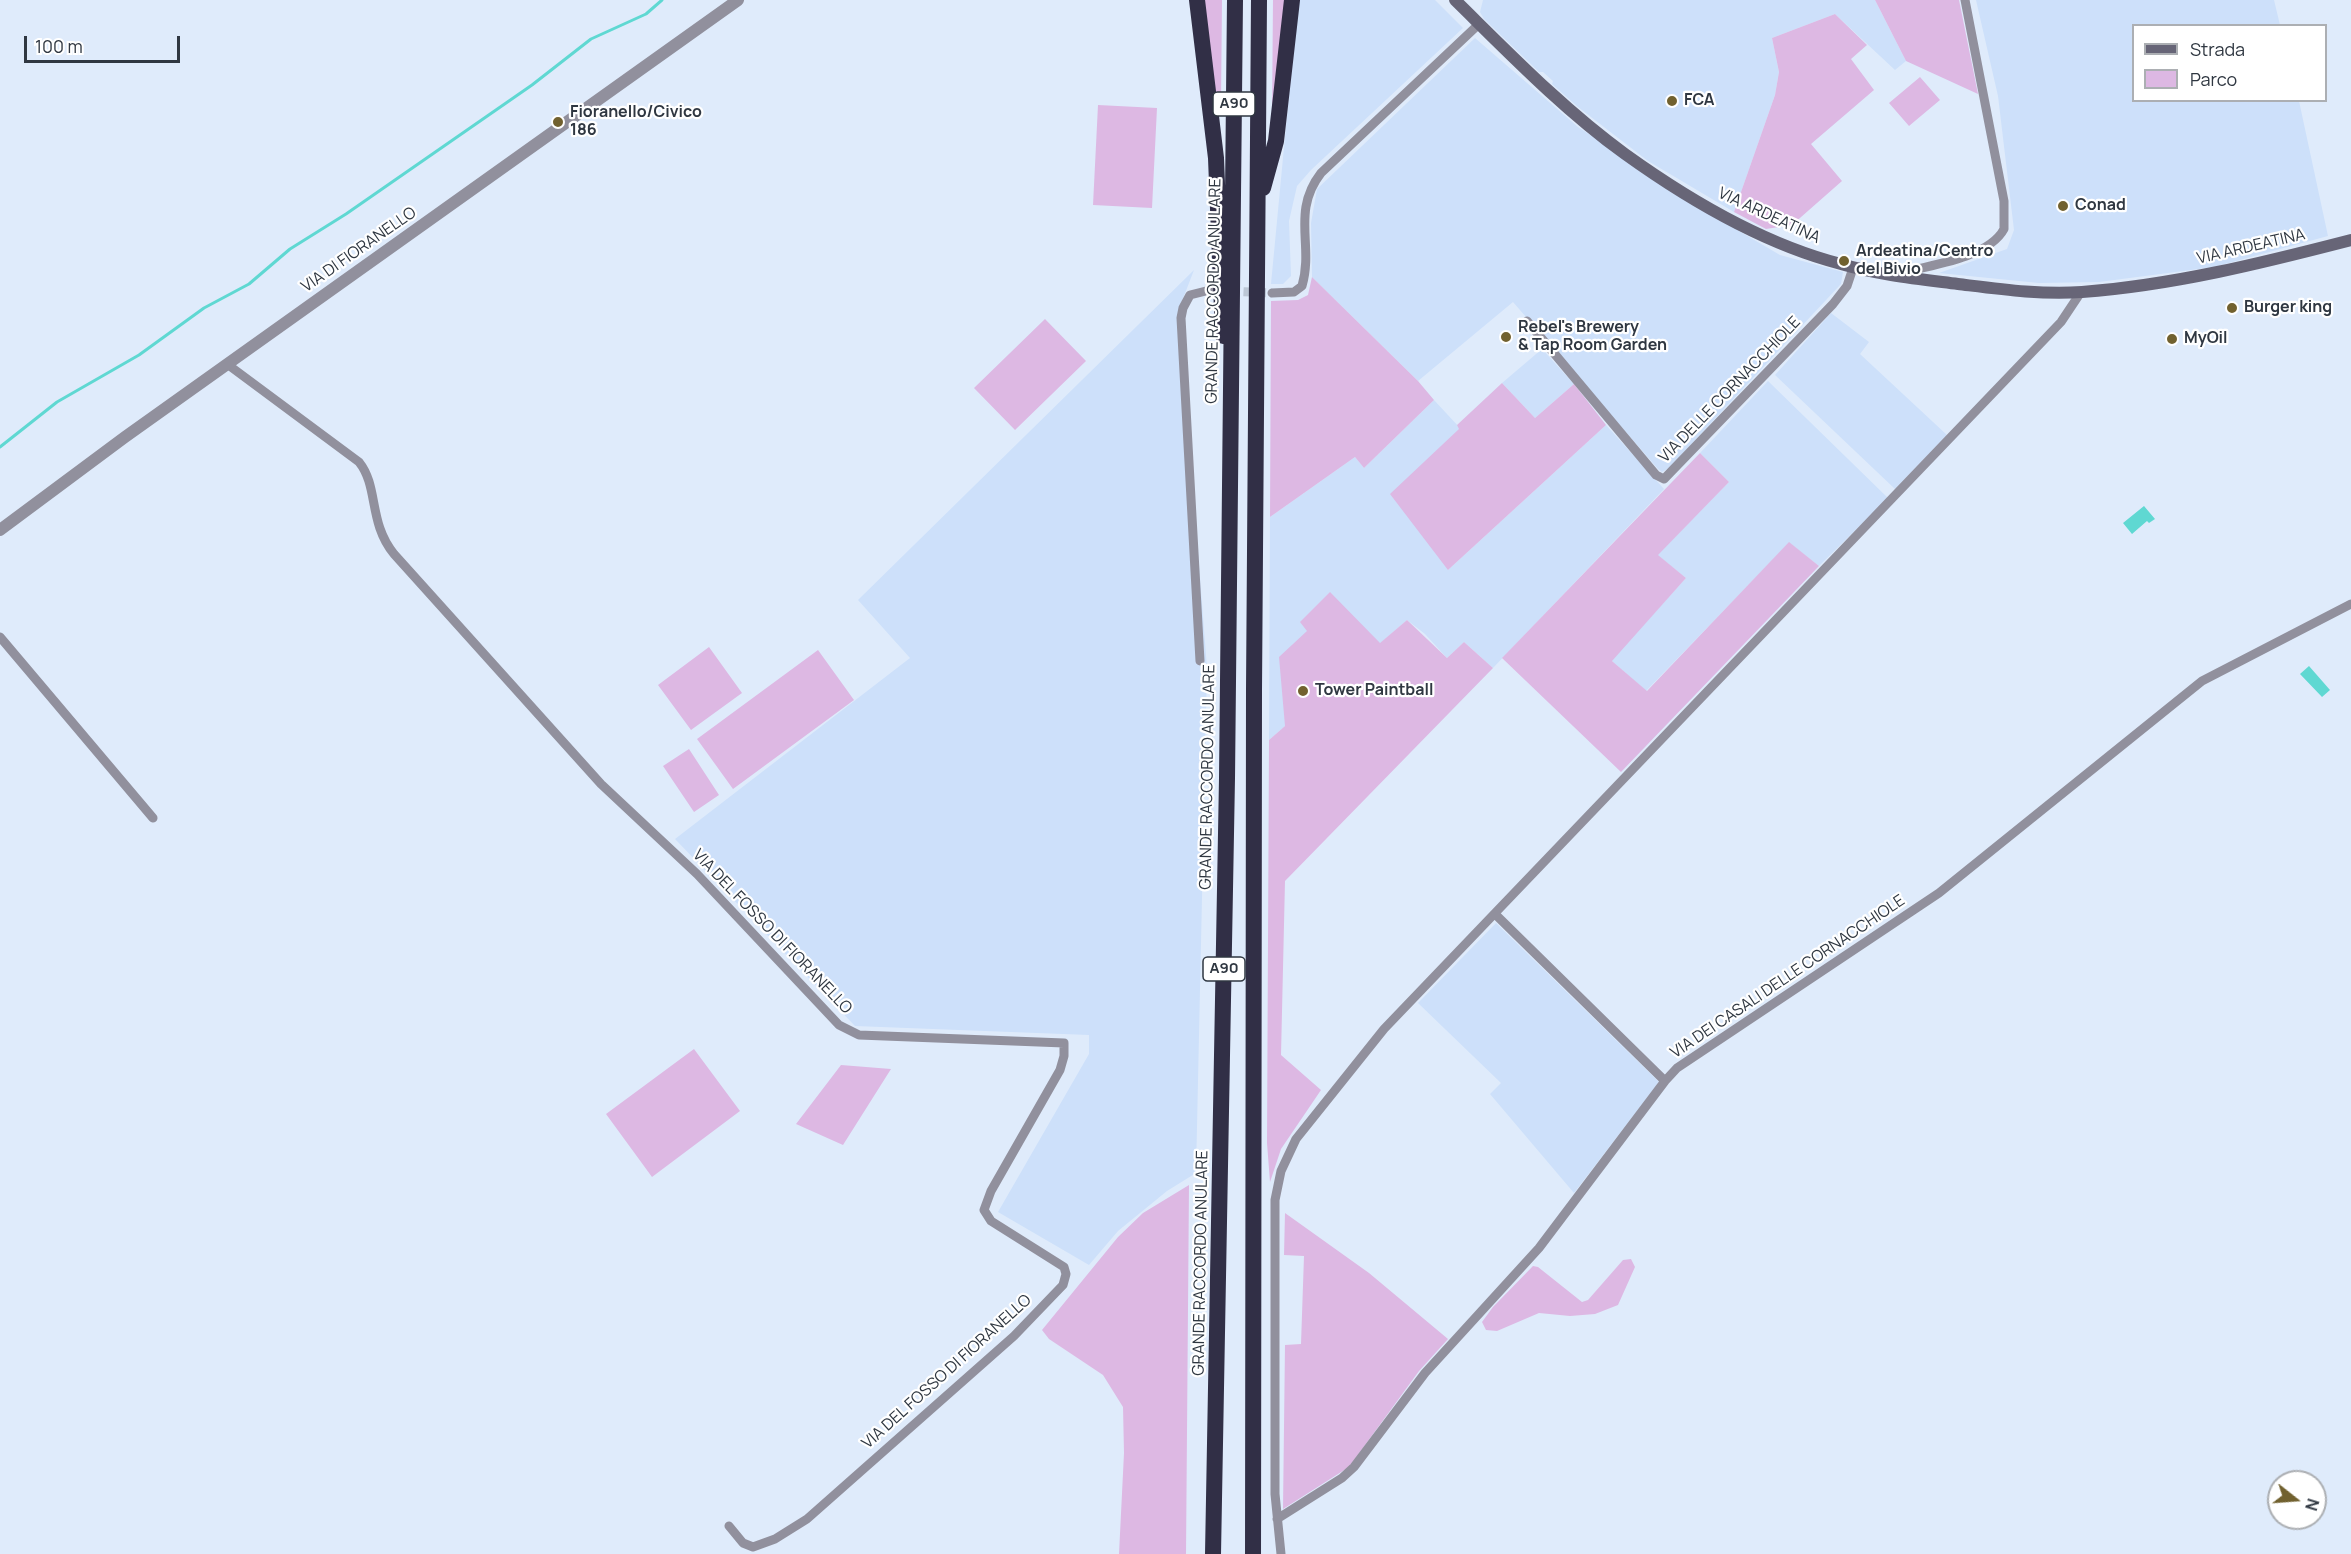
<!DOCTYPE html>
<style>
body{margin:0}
#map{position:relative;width:2351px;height:1554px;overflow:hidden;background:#dfebfb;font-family:Manrope,sans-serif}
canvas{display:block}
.legend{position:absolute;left:2132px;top:24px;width:195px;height:78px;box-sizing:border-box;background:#fff;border:2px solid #acafb3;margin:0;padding:8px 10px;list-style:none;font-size:18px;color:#2f3741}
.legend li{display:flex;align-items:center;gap:12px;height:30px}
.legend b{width:30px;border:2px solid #acafb3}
.north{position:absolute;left:2267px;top:1470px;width:60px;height:60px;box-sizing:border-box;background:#fff;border:2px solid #acafb3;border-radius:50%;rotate:107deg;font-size:16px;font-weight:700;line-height:24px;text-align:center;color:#2f3741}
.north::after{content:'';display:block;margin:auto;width:21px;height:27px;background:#71612f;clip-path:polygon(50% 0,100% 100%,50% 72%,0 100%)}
.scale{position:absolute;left:24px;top:36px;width:156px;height:27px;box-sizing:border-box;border:3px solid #2f3741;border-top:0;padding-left:8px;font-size:18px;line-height:21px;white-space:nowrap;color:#2f3741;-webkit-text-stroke:4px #fff;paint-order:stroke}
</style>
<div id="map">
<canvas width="2351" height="1554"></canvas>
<ul class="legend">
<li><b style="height:8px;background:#676577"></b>Strada</li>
<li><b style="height:16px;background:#ddb8e3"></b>Parco</li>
</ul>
<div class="north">N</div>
<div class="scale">100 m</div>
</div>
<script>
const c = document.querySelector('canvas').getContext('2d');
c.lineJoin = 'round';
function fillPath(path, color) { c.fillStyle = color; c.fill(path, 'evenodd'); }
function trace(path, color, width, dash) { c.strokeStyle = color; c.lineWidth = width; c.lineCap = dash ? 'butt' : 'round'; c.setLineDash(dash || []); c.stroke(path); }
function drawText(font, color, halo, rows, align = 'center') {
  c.font = font + ' Manrope,sans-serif'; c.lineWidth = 4.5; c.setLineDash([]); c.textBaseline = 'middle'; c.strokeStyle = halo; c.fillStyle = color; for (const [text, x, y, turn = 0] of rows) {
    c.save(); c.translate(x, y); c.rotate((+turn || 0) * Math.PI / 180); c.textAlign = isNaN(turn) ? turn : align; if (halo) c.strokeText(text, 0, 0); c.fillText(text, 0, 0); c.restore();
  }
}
fillPath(new Path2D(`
 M 1298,0 L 1435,0 L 1463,28 L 1311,170 L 1297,186 L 1289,221 L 1291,276 L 1283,284 L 1271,284 Z
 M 1483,0 L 1875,0 L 1906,61 L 1895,70 L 1835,14 L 1772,38 L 1779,72 L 1775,95 L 1734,212 L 1648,161 L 1578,107 L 1552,84 L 1553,81 L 1543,72 L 1539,72 L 1484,19 L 1480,12 Z
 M 1976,0 L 2274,0 L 2280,25 L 2134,26 L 2134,100 L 2299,101 L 2328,236 L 2214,267 L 2099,282 L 2039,283 L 1939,273 L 2007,249 L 2014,230 L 1998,96 Z
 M 1475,38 L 1578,127 L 1739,231 L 1780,255 L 1843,272 L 1841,284 L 1669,468 L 1662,472 L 1658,469 L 1513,302 L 1418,381 L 1312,277 L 1311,223 L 1317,189 Z
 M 1194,270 L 1179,309 L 1207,668 L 1196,1173 L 1167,1191 L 1118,1231 L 1089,1265 L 998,1212 L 1089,1054 L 1089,1035 L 855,1026 L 675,839 L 910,658 L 858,600 Z
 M 1831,313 L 1869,342 L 1860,354 L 1947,435 L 1895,489 L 1775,375 Z
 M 1542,349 L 1574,384 L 1535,418 L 1502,383 Z
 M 1768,381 L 1888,498 L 1819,566 L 1789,543 L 1646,691 L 1611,660 L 1686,578 L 1657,555 L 1729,482 L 1700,453 Z
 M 1434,400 L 1460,428 L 1448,570 L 1606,425 L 1664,489 L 1493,668 L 1464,642 L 1447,658 L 1425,634 L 1407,620 L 1269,740 L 1270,517 L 1355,457 L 1364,468 Z
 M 1496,923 L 1659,1082 L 1574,1193 L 1490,1094 L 1501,1083 L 1418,1003 Z`), '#cde0fa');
fillPath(new Path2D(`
 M 1203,0 L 1222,0 L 1221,103 L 1217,104 Z
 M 1273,0 L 1285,0 L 1272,113 Z
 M 1875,0 L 1959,0 L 1978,94 L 1906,61 Z
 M 1835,14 L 1867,45 L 1851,59 L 1874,90 L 1811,144 L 1842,181 L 1792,225 L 1766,229 L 1734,212 L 1775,95 L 1779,72 L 1772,38 Z
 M 1920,77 L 1940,100 L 1909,126 L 1889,103 Z
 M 1098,105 L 1157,108 L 1152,208 L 1093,205 Z
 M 1312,277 L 1418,381 L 1434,400 L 1364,468 L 1355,457 L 1270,517 L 1271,301 L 1298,300 L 1308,295 Z
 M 1045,319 L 1086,361 L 1015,430 L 974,388 Z
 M 1502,383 L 1535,418 L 1574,384 L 1606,425 L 1448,570 L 1390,494 L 1459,429 L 1457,425 Z
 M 1700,453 L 1729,482 L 1658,555 L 1686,578 L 1612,661 L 1647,691 L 1789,542 L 1819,566 L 1621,772 L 1502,658 Z
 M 1330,592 L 1380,643 L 1407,620 L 1447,658 L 1464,642 L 1493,668 L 1285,881 L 1281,1055 L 1321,1090 L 1281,1149 L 1270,1182 L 1267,1143 L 1269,740 L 1285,726 L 1279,657 L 1307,631 L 1300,622 Z
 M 709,647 L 742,693 L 691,730 L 658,685 Z
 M 818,650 L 854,700 L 733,789 L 697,739 Z
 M 689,749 L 719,795 L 694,812 L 663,766 Z
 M 694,1049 L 740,1111 L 652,1177 L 606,1114 Z
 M 841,1065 L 891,1069 L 843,1145 L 796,1124 Z
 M 1189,1185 L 1186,1554 L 1119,1554 L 1124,1453 L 1123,1407 L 1103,1375 L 1049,1339 L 1042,1330 L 1118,1237 L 1143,1213 Z
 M 1285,1213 L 1369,1273 L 1448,1339 L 1419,1371 L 1349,1467 L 1283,1509 L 1285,1345 L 1301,1344 L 1304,1256 L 1284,1255 Z
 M 1631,1259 L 1635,1267 L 1618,1305 L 1595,1314 L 1570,1316 L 1539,1313 L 1497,1331 L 1486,1330 L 1482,1322 L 1493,1307 L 1533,1266 L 1538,1267 L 1582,1302 L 1588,1300 L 1623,1260 Z`), '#ddb8e3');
fillPath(new Path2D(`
 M 2144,506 L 2155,519 L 2149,523 L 2147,521 L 2132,534 L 2123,523 Z
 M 2309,666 L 2330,690 L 2322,697 L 2300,674 Z`), '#5fd8d2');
trace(new Path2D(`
 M 0,447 L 57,402 L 139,355 L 204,308 L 249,284 L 290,249 L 346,214 L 532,85 L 591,39 L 646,14 L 662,0`), '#5fd8d2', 3);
trace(new Path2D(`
 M 1230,291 L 1272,293`), '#bcc7d6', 9, [9, 4.5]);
trace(new Path2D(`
 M 1895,274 C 1926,266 1988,259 2004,229 L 2004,201 L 1965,0
 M 1272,293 L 1294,292 L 1302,286 C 1314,245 1291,212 1321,173 L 1479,24
 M 1527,321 L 1656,475 L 1664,479 L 1833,304 L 1847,286 L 1853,268
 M 227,364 L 359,462 C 379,487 368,522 394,554 L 601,784 L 697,874 L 839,1025 L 859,1035 L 1064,1043 L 1064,1056 L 1060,1070 L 991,1191 L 984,1210 L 991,1221 L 1064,1267 L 1066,1274 L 1063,1285 L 1014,1336 L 807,1519 L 775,1539 L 753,1547 L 743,1543 L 729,1526
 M 0,637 L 153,818
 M 1200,661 L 1181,318 L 1183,308 L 1190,295 L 1210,290
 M 1495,914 L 1665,1081
 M 1277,1519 L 1342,1478 L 1354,1467 L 1425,1373 L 1539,1248 L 1665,1081 L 1677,1068 L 1939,893 L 2202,681 L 2351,604
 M 1281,1554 L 1275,1494 L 1275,1200 L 1281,1171 L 1296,1139 L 1384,1029 L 2061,322 L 2081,292`), '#91909d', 9);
trace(new Path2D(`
 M 0,530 L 125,437 L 738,0`), '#91909d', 12);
trace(new Path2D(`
 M 1455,0 C 1509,53 1563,109 1625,154 C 1689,200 1763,244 1841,264 C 1879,275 1919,279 1958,284 C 1999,289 2041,295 2082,292 C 2174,285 2262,263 2351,240`), '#676577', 12);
trace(new Path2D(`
 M 1197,0 L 1216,158 L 1223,336
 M 1263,188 L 1276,141 L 1292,0
 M 1213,1554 L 1227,778 L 1235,0
 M 1253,1554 L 1254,689 L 1259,0`), '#312f46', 16);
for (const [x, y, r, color] of [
 [1672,101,6,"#71612f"],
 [558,122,6,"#71612f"],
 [2063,206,6,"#71612f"],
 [1844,261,6,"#71612f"],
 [2232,308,6,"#71612f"],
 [1506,337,6,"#71612f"],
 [2172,339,6,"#71612f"],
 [1303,691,6,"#71612f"]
]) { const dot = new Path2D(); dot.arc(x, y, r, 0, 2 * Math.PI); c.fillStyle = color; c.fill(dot); trace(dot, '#fff', 2); }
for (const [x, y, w] of [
 [1234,104,42],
 [1224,969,42]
]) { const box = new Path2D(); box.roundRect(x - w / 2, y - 12, w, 24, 4.5); c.fillStyle = '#fff'; c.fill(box); trace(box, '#2f3741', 1.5); }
drawText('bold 15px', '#2f3741', null, [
 ["A90",1234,104],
 ["A90",1224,969]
]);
drawText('bold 16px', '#2f3741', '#fff', [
 ["FCA",1684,101],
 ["Fioranello/Civico",570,113],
 ["186",570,131],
 ["Conad",2075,206],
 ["Ardeatina/Centro",1856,252],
 ["del Bivio",1856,270],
 ["Burger king",2244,308],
 ["Rebel's Brewery",1518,328],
 ["& Tap Room Garden",1518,346],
 ["MyOil",2184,339],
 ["Tower Paintball",1315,691]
], 'left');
drawText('16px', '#2f3741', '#fff', [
 ["VIA ARDEATINA",1769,216,25],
 ["VIA ARDEATINA",2251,247,-13],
 ["VIA DI FIORANELLO",359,250,-35],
 ["GRANDE RACCORDO ANULARE",1214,291,-89],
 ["VIA DELLE CORNACCHIOLE",1730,390,-46],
 ["GRANDE RACCORDO ANULARE",1208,777,-89],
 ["VIA DEL FOSSO DI FIORANELLO",772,932,46],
 ["VIA DEI CASALI DELLE CORNACCHIOLE",1788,977,-34],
 ["GRANDE RACCORDO ANULARE",1201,1263,-89],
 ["VIA DEL FOSSO DI FIORANELLO",947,1372,-42]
]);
</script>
